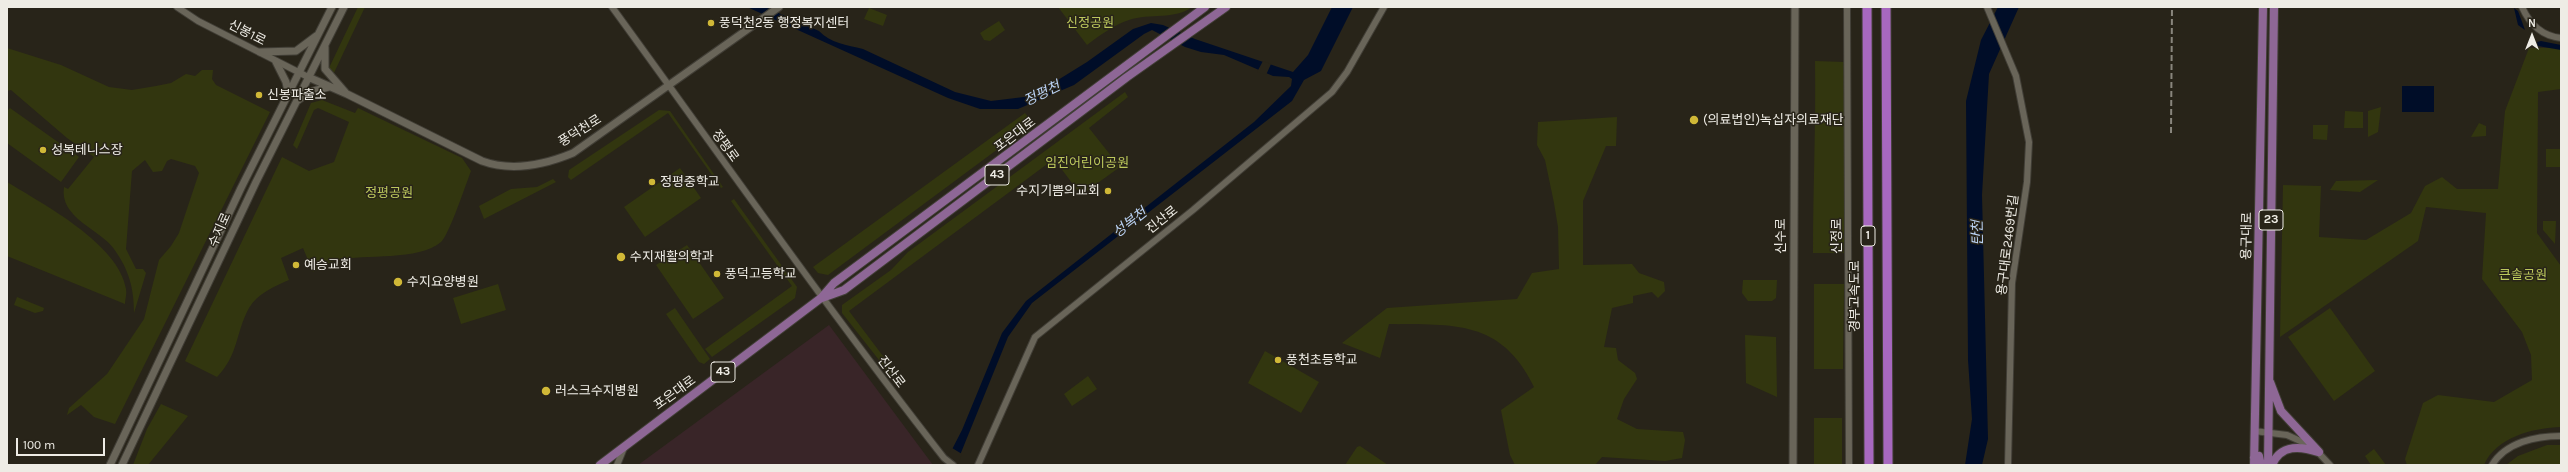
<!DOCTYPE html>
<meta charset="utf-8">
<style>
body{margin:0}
#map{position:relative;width:2568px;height:472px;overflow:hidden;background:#282419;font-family:Karla,sans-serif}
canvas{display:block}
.frame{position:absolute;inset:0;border:8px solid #eeece5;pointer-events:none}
.north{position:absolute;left:2512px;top:16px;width:40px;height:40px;-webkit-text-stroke:3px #282419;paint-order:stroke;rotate:0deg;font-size:11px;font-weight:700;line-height:16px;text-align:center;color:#eeece5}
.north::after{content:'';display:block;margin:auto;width:14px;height:18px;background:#eeece5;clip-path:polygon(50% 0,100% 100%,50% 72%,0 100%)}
.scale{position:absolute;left:16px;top:438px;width:89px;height:18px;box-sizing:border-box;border:2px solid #eeece5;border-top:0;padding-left:5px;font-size:12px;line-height:14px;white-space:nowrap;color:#eeece5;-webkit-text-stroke:3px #282419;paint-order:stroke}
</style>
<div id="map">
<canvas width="2568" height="472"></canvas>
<div class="frame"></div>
<div class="north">N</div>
<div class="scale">100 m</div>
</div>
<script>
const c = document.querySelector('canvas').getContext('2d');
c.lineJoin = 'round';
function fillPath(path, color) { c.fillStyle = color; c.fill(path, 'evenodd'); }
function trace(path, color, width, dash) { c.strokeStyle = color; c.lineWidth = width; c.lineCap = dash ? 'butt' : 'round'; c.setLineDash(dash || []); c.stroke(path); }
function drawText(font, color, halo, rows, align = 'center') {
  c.font = font + ' Karla,"Noto Sans KR",sans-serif'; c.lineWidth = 3; c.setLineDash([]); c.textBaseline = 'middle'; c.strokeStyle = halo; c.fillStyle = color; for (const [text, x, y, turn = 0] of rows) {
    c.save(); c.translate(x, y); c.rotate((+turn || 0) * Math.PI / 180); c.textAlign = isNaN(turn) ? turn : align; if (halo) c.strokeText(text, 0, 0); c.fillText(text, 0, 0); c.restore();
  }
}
fillPath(new Path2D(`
 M 829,325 L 933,465 L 638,465 Z`), '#392528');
fillPath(new Path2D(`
 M 358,7 L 365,7 L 333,75 L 329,68 Z
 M 1058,7 L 1192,7 C 1175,20 1150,13 1129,20 C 1114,25 1100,35 1087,45 Z
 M 869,8 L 887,15 L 883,26 L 864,19 Z
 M 999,21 L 1005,30 L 990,41 L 984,40 L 980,33 Z
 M 7,48 L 61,65 L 109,87 L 132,90 L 156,86 L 171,83 L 186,74 L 195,76 L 202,70 L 213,70 L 212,79 L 216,85 L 270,112 L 115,424 L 94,417 L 81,405 L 67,415 L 69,408 L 107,374 L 144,319 L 159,260 L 171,246 L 179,233 L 199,173 L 195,166 L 171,159 L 167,161 L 162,171 L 153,172 L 145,160 L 132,171 L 126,249 L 136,269 L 143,269 L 146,273 L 134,313 C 134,288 129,270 114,249 C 100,229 59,218 64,187 L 68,189 L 94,157 L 67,138 L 11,90 L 7,91 Z
 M 2529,48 L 2561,48 L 2561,89 L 2538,92 L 2537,233 L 2561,266 L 2561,427 C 2533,428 2496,437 2484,465 L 2407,465 L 2405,459 L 2423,403 L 2438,395 L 2494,402 L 2532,380 L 2531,355 L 2522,332 L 2482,279 L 2486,213 L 2426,207 L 2418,241 L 2280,337 L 2283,185 L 2321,186 L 2319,237 L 2366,240 L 2411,213 L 2425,186 L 2442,177 L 2457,189 L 2498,189 L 2505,111 Z
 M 1815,61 L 1844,62 L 1844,253 L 1813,253 C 1813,189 1816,125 1815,61 Z
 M 1125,92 L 1128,97 L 1089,128 L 1120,167 L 1081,195 L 1054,159 L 849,311 L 895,372 L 890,374 L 842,313 L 842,305 L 891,270 L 908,252 Z
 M 322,100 L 355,113 L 358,108 L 462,158 L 471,171 C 466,184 449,235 441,242 C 419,261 364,254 338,260 C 330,261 321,268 313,272 L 303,248 L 281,258 L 289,280 C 275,286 257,294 249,308 C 235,334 239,354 217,377 L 185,361 L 282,157 L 309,171 L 334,162 L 349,122 L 318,108 L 314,110 L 297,149 L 293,145 L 311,103 Z
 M 2381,107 L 2378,132 L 2368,137 L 2368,111 Z
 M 10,108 L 79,157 L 61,182 L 7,143 L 7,111 Z
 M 659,110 L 670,111 L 723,187 L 721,188 L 668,113 L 571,180 L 568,177 L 569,170 Z
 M 2345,111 L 2363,112 L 2363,128 L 2344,128 Z
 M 1025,113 L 1033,123 L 828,275 L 818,273 L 813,267 Z
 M 1617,117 L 1616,146 L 1606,146 L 1583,201 L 1583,265 L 1632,264 L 1639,273 L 1664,282 L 1665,291 L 1658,298 L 1652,292 L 1633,296 L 1633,303 L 1612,308 L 1604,347 L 1616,348 L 1618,360 L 1635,373 L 1637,379 L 1624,399 L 1617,419 L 1637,429 L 1683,432 L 1685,440 L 1682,458 L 1665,461 L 1602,457 L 1595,465 L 1515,465 L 1510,455 L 1501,410 L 1534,387 C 1501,319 1454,325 1389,324 L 1380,358 L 1342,343 L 1387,308 L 1517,299 L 1532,273 L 1559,269 L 1558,227 L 1554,203 L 1545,160 L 1537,145 L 1538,122 Z
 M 2479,123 L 2486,126 L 2486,136 L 2471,137 Z
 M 2313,125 L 2328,125 L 2327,140 L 2313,139 Z
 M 2546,149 L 2561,149 L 2561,167 L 2546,167 Z
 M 680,168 L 701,198 L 645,237 L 624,207 Z
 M 553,179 L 556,182 L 484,219 L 479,206 L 511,189 L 537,187 Z
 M 2378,180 L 2360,192 L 2330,190 L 2336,181 Z
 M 7,182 C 43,204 119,244 126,289 C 127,294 125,300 125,304 L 7,256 Z
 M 734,199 L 797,287 L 795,298 L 712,357 L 705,349 L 792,286 L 731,201 Z
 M 2543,221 L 2556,221 L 2555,244 L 2543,230 Z
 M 687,245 L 724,298 L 693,319 L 656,265 Z
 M 1743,280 L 1777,280 L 1776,298 L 1772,301 L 1748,301 L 1742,293 Z
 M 498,284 L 506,310 L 461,324 L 453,298 Z
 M 1814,284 L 1844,284 L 1843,369 L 1814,369 Z
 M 17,297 L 44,308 L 43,311 L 35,313 L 14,305 Z
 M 675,308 L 710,359 L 704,364 L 699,362 L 666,314 Z
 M 2330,308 L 2375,371 L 2334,401 L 2288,337 Z
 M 1745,335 L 1776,337 L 1777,397 L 1746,383 Z
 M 1265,351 L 1319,382 L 1301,413 L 1248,383 Z
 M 1088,376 L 1097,389 L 1072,406 L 1064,394 Z
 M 161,404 L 188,416 L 148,465 L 133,465 L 147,429 Z
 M 1814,418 L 1842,418 L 1842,465 L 1814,465 Z
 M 2547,445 L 2561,445 L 2561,465 L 2506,465 L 2518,456 Z
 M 1360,446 L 1388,465 L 1345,465 L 1357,447 Z
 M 2374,449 L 2386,465 L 2371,465 L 2365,456 Z`), '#32360f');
fillPath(new Path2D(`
 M 747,7 L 765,7 L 819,31 C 830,43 847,45 863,49 L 955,92 L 991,101 L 1032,96 L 1087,62 L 1133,29 L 1151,23 L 1163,25 L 1195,39 L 1293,72 L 1308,55 L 1332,7 L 1353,7 L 1321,71 L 1304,80 L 1292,101 L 1032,303 L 1008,337 L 956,465 L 944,465 L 962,430 L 1002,333 L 1026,301 L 1254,122 L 1291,86 L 1292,79 L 1289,77 L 1273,76 L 1224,55 L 1201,52 L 1185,47 L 1152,30 L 1144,34 L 1074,85 L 1018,109 L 980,109 L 948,98 Z
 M 1998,7 L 2019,7 L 1989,74 L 1982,195 L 1988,439 L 1982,465 L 1965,465 L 1972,419 L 1968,360 L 1966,101 L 1981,40 Z
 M 2514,8 L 2518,11 L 2525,30 L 2518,25 Z
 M 2541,41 L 2561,45 L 2561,50 L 2538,46 L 2537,42 Z
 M 2402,86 L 2434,86 L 2434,112 L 2402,112 Z`), '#000d28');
fillPath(new Path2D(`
 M 1263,61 L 1271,64 L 1266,75 L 1257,72 Z
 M 952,448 L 962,454 L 958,465 L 942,465 Z`), '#282419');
const tertiary = new Path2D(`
 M 177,7 L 198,21 L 308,77
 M 612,7 C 722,158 829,311 944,458 L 953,465
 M 1847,7 L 1849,465
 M 1987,7 L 2016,76 L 2029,142 L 2027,182 L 2012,283 L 2008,465
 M 2522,7 C 2530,25 2542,36 2561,38
 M 2254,431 L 2287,435 L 2309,445
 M 2316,450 L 2330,465
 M 617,465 L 624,448
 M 978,465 L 1035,337 L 1193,210 L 1332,92 L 1347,72 L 1384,7
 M 2492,465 C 2506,442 2536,436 2561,436`);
const secondary = new Path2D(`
 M 325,47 L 325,69 L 345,92
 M 260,52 L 296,51 L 316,36
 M 276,62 L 286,82 L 288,92
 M 308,77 L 347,94 L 482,161 C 512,172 544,165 573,153 L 779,7
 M 297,101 L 309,92 L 329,87
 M 110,465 L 241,188 L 332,7
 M 122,465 L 256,182 L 344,7
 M 1793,465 L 1795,7`);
const primary = new Path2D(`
 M 822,298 L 844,290 L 1127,77 L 1226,7
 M 2270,382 L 2281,411 L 2319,452
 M 2254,458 L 2259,456 L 2261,465
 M 600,465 L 821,298 L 834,283 L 1205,7
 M 2254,465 L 2263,7
 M 2268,465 L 2274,7
 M 2272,465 C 2281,444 2300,446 2318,452`);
const motorway = new Path2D(`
 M 1867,7 L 1869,465
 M 1886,7 L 1888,465`);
trace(tertiary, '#413e36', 8);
trace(secondary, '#413e36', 9);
trace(primary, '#413e36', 10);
trace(motorway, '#413e36', 11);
trace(tertiary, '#696559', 6);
trace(secondary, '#696559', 7);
trace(primary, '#8e6796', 8);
trace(motorway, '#a768bf', 9);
trace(new Path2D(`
 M 2171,133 L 2172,7`), '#89867d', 2, [6, 3]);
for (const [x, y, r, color] of [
 [711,23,4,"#d0b837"],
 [259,95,4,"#d0b837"],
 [1694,120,5,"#d0b837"],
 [43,150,4,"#d0b837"],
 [652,182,4,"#d0b837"],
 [1108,191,4,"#d0b837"],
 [621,257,5,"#d0b837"],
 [296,265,4,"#d0b837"],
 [717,274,4,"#d0b837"],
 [398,282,5,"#d0b837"],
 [1278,360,4,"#d0b837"],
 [546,391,5,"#d0b837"]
]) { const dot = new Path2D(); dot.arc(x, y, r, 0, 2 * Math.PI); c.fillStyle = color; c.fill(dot); trace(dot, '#282419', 1.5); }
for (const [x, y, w] of [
 [997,175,24],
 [2271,220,24],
 [1868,236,14],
 [723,372,24]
]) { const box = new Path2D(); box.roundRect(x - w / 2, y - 10, w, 20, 3); c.fillStyle = '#282419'; c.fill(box); trace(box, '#eeece5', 1); }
drawText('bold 12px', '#eeece5', null, [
 ["43",997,175],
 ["23",2271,220],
 ["1",1868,236],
 ["43",723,372]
]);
drawText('13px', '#eeece5', '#282419', [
 ["풍덕천2동 행정복지센터",719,23],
 ["신봉파출소",267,95],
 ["(의료법인)녹십자의료재단",1703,120],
 ["성복테니스장",51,150],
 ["정평중학교",660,182],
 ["수지기쁨의교회",1100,191,"right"],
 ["수지재활의학과",630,257],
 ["예승교회",304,265],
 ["풍덕고등학교",725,274],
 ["수지요양병원",407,282],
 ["풍천초등학교",1286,360],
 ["러스크수지병원",555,391]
], 'left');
drawText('13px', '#bcc85c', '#282419', [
 ["신정공원",1090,23],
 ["임진어린이공원",1087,163],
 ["정평공원",389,193],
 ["큰솔공원",2523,275]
]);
drawText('13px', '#eeece5', '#282419', [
 ["신봉1로",247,33,27],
 ["풍덕천로",580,131,-32],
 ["포은대로",1015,135,-37],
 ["정평로",725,146,54],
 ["진산로",1162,220,-38],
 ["수지로",220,230,-66],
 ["신수로",1781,236,-90],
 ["신정로",1837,236,-90],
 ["용구대로",2247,236,-89],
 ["용구대로2469번길",2008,245,-83],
 ["경부고속도로",1855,296,-90],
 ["진산로",891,372,53],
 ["포은대로",675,393,-36]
]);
drawText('italic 14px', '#bbd3f5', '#282419', [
 ["정평천",1042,94,-26],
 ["성복천",1130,223,-38],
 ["탄천",1978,233,-91]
]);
</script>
